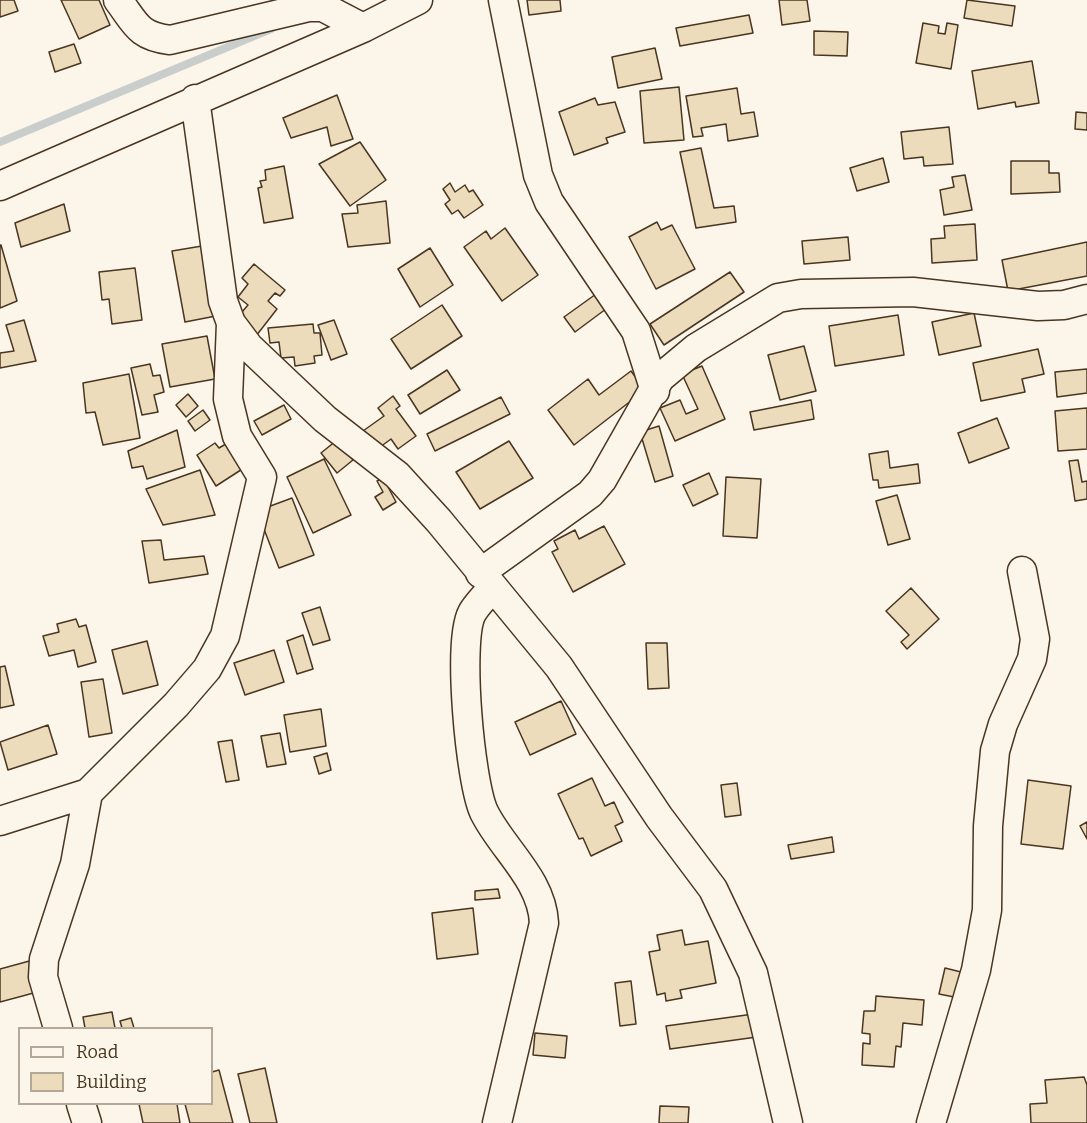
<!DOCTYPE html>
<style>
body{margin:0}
#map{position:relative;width:1087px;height:1123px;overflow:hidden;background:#fbf6e9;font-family:Bitter,serif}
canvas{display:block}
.legend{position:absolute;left:18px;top:1027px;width:195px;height:78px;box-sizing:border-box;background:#fbf6e9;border:2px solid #b4a999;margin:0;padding:8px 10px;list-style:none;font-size:18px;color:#4a3520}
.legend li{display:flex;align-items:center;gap:12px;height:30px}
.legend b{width:30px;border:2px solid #b4a999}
</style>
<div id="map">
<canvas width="1087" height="1123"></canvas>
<ul class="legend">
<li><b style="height:8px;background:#fbf6e9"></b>Road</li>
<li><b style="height:16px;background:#ecdcbc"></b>Building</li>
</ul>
</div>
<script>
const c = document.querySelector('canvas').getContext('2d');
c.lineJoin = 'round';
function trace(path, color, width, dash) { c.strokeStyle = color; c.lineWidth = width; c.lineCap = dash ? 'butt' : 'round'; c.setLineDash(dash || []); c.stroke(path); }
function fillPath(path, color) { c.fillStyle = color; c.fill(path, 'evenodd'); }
trace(new Path2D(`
 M 0,142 L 271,29`), '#c9cecd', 8);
const building = new Path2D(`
 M 0,0 L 14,0 L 18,11 L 0,17 Z
 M 61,0 L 99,0 L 110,25 L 79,39 Z
 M 527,0 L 560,0 L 561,11 L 529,15 Z
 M 779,0 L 807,0 L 810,21 L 782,25 Z
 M 967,0 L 1015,6 L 1012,26 L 964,18 Z
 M 749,15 L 753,33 L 680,46 L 676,28 Z
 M 923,23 L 939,26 L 938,33 L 945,34 L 947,23 L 958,25 L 951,69 L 916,63 Z
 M 814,31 L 848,32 L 847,56 L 814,55 Z
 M 74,44 L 81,63 L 55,72 L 49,52 Z
 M 655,48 L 662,79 L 618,88 L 612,57 Z
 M 1032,61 L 1039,103 L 1016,107 L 1015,102 L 978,109 L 972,71 Z
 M 679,87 L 684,140 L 644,143 L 640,91 Z
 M 737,88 L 741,114 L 754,112 L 758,136 L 728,141 L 726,124 L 701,128 L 703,136 L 693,137 L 686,96 Z
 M 337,95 L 353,139 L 331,146 L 327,127 L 291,138 L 283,118 Z
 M 595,98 L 598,105 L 615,102 L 625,132 L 606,138 L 608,143 L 574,155 L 559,112 Z
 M 1076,112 L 1087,113 L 1087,130 L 1075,129 Z
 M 949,127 L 953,164 L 924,166 L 923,157 L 904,159 L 901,132 Z
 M 360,142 L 386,180 L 350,206 L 319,164 Z
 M 701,148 L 714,208 L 734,206 L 736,222 L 696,228 L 680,152 Z
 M 883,158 L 889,182 L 857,191 L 850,168 Z
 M 1011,161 L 1049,161 L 1049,173 L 1059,173 L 1060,192 L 1011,194 Z
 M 284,166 L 293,218 L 264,223 L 258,188 L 262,187 L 260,181 L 266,180 L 265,170 Z
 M 965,175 L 972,210 L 944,215 L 940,190 L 954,187 L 952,177 Z
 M 450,183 L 455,192 L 465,185 L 469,192 L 473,190 L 483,205 L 464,218 L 458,210 L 452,214 L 445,204 L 450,200 L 443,189 Z
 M 386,201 L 390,243 L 348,247 L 342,214 L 358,213 L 357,205 Z
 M 64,204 L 70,231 L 21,247 L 15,223 Z
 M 657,222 L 661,230 L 672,225 L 695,269 L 656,289 L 629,237 Z
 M 975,224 L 977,260 L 932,263 L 931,239 L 945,238 L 944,226 Z
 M 505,228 L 538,275 L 502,301 L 464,247 L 486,231 L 491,239 Z
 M 848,237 L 850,260 L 804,264 L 802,241 Z
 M 1087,242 L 1087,276 L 1008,291 L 1002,260 Z
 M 1,245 L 17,301 L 0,308 L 0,245 Z
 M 208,245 L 221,315 L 185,322 L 172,251 Z
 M 430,248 L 453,285 L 420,307 L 398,269 Z
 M 254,264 L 285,290 L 280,296 L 275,293 L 268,301 L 277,309 L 256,336 L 236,319 L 248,305 L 238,297 L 248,284 L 242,278 Z
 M 135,268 L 142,320 L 112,324 L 109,299 L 102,300 L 99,272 Z
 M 730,272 L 744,292 L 664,345 L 650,324 Z
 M 603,289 L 614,303 L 575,332 L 564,317 Z
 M 442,305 L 462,336 L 411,369 L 391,339 Z
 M 974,313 L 981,346 L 939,355 L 932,322 Z
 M 898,315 L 904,355 L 835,366 L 829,326 Z
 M 24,320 L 36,361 L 0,368 L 0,353 L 14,351 L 6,325 Z
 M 334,320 L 347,354 L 331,360 L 318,325 Z
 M 313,324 L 314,333 L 320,333 L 322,355 L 314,356 L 315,363 L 295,366 L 294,357 L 281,358 L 279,342 L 270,343 L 268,328 Z
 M 207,336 L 215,379 L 170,387 L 162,344 Z
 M 804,346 L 816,391 L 780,400 L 768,355 Z
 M 1038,349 L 1044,374 L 1022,379 L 1025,392 L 981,401 L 973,363 Z
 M 150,364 L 153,376 L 160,375 L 164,392 L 154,395 L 158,412 L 142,415 L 131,368 Z
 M 702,366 L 725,419 L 675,441 L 660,408 L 680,400 L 686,414 L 698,409 L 682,374 Z
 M 1087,369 L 1087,393 L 1057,397 L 1055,372 Z
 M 447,370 L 460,390 L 420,414 L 408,395 Z
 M 631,371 L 645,390 L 574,445 L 548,410 L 588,379 L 599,395 Z
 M 129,374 L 140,438 L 103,445 L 95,412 L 86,413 L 83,383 Z
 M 188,394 L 198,406 L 186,417 L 176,405 Z
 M 393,396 L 400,406 L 396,409 L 416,436 L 398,449 L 391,439 L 376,450 L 363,431 L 384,416 L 378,408 Z
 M 501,397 L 510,414 L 435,451 L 427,434 Z
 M 811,400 L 814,419 L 754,430 L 750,412 Z
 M 284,405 L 291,419 L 262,435 L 254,421 Z
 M 1087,408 L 1087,449 L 1058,451 L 1055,411 Z
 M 203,410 L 210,420 L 195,431 L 188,421 Z
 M 997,418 L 1009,448 L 969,463 L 958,433 Z
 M 659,426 L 673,476 L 655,482 L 640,432 Z
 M 177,430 L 185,467 L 147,479 L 143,466 L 132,468 L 128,451 Z
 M 337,440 L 353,460 L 337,473 L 321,453 Z
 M 231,441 L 247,466 L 216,486 L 197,455 L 215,443 L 219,448 Z
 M 509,441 L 533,478 L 480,509 L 456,472 Z
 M 888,451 L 890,468 L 918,464 L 920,483 L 879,488 L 878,480 L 873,480 L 869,454 Z
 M 324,459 L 351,515 L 313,533 L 287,477 Z
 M 1078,460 L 1082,482 L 1087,481 L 1087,499 L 1075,501 L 1069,461 Z
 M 200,470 L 215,515 L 163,525 L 146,489 Z
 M 709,473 L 718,494 L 693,506 L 683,485 Z
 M 389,475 L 387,485 L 396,502 L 383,510 L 375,497 L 383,492 L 377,481 Z
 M 726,477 L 761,479 L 757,538 L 723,536 Z
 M 897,495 L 910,539 L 888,545 L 876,501 Z
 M 292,498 L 314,555 L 279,568 L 257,511 Z
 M 604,526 L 625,564 L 573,592 L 552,552 L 558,549 L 554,541 L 575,530 L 579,539 Z
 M 161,540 L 164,560 L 204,556 L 208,574 L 149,583 L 142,541 Z
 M 911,588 L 939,619 L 907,649 L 901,642 L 909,635 L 886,611 Z
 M 320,607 L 330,640 L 313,645 L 302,613 Z
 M 76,619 L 79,627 L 86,625 L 96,662 L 78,667 L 74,650 L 49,656 L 43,636 L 59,632 L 57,624 Z
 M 303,635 L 313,669 L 297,674 L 287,641 Z
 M 147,641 L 158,685 L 123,694 L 112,650 Z
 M 646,643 L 667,643 L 669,688 L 648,689 Z
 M 274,650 L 284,682 L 245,695 L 234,663 Z
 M 5,666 L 14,705 L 0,708 L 0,667 Z
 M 103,679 L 112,733 L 89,737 L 81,682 Z
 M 561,701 L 576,734 L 530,755 L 515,722 Z
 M 321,709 L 326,746 L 290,752 L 284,715 Z
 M 48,725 L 57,754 L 8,770 L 0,742 Z
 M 280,733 L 286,764 L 267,767 L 261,736 Z
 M 232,740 L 239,780 L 226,782 L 218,742 Z
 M 327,753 L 331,770 L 319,774 L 314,757 Z
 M 592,778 L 605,806 L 614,802 L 623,822 L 615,826 L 622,841 L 591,856 L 583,838 L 579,839 L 558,794 Z
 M 1028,780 L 1071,786 L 1063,849 L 1021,844 Z
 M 737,783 L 741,815 L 725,817 L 721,785 Z
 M 1087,822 L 1087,839 L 1080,826 Z
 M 832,837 L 834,852 L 791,859 L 788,845 Z
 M 498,889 L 500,898 L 475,900 L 475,891 Z
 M 473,908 L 478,954 L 437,959 L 432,913 Z
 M 682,930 L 685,945 L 708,941 L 716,983 L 680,990 L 682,998 L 666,1001 L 665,993 L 657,995 L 649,952 L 660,950 L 657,935 Z
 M 33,960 L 41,991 L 0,1002 L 0,969 Z
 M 945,968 L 969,974 L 964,999 L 939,994 Z
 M 631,981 L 636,1024 L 620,1026 L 615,983 Z
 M 876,996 L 924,1000 L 922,1025 L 903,1023 L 901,1047 L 896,1046 L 894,1067 L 862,1065 L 863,1043 L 870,1044 L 870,1034 L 862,1033 L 864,1011 L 875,1011 Z
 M 112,1012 L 115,1028 L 85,1028 L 83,1017 Z
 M 761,1013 L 764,1036 L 670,1049 L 666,1026 Z
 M 131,1018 L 134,1028 L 122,1028 L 120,1021 Z
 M 535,1033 L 567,1036 L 565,1058 L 533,1055 Z
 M 265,1068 L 277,1123 L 250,1123 L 238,1074 Z
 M 219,1070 L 233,1123 L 190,1123 L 185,1104 L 212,1104 L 212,1072 Z
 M 1084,1077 L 1087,1085 L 1087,1123 L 1031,1123 L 1030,1104 L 1047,1103 L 1045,1080 Z
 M 139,1104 L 177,1104 L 180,1123 L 143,1123 Z
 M 660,1106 L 689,1107 L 688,1123 L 659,1123 Z`);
fillPath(building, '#ecdcbc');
trace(building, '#4a3520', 1.5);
const minor = new Path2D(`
 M 118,0 C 136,24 138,36 170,40 L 309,7 L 323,7 L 363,28
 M 503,0 L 538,175 L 549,202 L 636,331 L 655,391
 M 195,99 L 223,301 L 231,323 L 249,347 L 325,419 L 397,475 L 439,521 L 559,667 L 659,817 L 713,889 L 753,973 L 788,1123
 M 0,186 L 363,28 L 418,0
 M 480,573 L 590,494 L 602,480 L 660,378 L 696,348 L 778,298 L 801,294 L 913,292 L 1038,306 L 1064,305 L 1087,299
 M 492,588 C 486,596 477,604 472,613 C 457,641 470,782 484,812 C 502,849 542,879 544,923 L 497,1123
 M 0,821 L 88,793 L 176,705 L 207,669 L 225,636 L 262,477 L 237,436 L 228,399 L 231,323
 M 58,1028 L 43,977 L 44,959 L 75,864 L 88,793
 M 81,1104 L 87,1123
 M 931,1123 L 976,970 L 987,910 L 988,826 L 995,751 L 1003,724 L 1032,659 L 1035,639 L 1022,571`);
trace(minor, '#4a3520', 31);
trace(minor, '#fbf6e9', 28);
</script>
